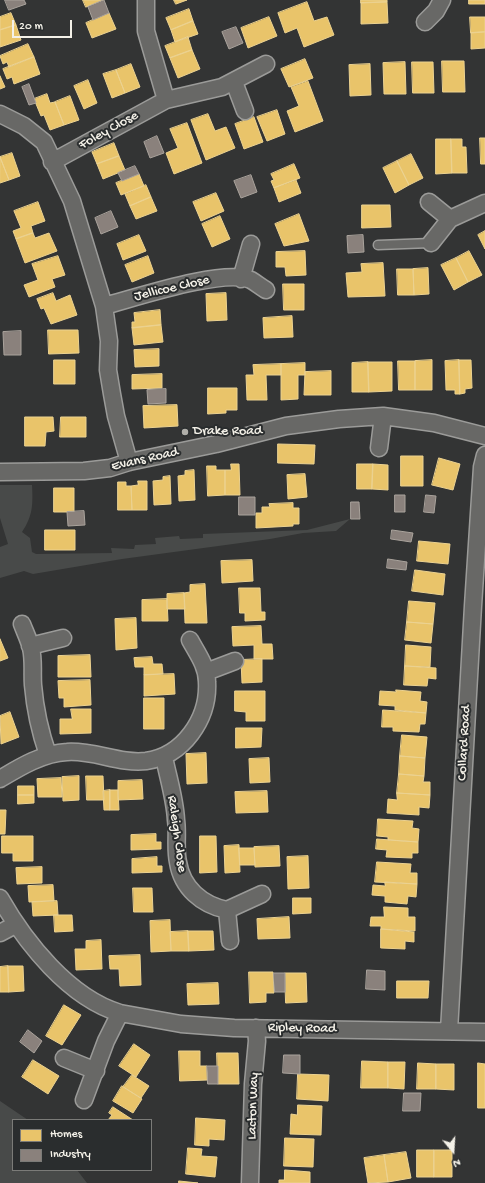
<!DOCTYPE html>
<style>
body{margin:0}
#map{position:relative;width:485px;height:1183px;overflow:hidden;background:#333434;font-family:"Gochi Hand",sans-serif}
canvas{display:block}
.legend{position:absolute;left:12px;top:1119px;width:140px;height:52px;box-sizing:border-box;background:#2a2d2e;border:1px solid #7b7b78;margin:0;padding:5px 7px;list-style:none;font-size:12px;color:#f4f1e8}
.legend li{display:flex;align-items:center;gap:8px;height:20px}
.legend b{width:20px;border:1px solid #7b7b78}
.north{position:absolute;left:433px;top:1131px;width:40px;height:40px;-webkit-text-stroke:3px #2a2d2e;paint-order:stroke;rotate:162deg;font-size:11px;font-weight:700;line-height:16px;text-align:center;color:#f4f1e8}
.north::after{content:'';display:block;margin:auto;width:14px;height:18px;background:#f4f1e8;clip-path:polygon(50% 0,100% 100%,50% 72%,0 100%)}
.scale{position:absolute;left:12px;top:20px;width:60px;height:18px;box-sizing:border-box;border:2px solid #f4f1e8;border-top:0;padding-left:5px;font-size:12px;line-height:14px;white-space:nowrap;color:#f4f1e8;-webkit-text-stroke:3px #2a2d2e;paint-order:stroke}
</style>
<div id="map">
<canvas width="485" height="1183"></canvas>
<ul class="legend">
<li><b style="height:11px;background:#e9c46a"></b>Homes</li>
<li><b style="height:11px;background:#8a817c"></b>Industry</li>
</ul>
<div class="north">N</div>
<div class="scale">20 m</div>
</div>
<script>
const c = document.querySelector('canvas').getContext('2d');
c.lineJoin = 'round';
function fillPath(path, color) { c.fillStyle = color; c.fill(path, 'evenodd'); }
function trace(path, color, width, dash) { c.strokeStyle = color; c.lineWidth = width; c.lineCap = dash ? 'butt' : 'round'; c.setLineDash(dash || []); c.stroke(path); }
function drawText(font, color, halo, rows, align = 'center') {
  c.font = font + ' "Gochi Hand",sans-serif'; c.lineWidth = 4; c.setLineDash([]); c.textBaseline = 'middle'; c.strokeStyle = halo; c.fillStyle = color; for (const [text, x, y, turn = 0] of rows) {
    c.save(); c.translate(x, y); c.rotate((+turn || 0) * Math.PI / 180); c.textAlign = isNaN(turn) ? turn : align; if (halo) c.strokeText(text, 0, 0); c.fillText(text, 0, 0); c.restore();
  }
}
fillPath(new Path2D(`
 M 0,485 L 32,485 C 33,504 33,516 22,532 L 30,538 L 32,552 L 36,554 L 112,553 L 111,548 L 134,549 L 135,545 L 156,544 L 155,538 L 179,536 L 180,539 L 203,538 L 203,534 L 307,530 L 350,519 L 336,531 L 303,533 L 270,539 L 122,559 L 33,574 L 24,571 L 0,578 L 0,547 L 8,544 L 0,518 Z
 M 0,1101 L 28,1120 L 13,1120 L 13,1170 L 77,1170 L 87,1183 L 0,1183 Z`), '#484a49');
const homes = new Path2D(`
 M 83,0 L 104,0 L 86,7 Z
 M 174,0 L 187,0 L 176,4 Z
 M 361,0 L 387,0 L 387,2 L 361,3 Z
 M 469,0 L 485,0 L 485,4 L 469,4 Z
 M 307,2 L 314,21 L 327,17 L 334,35 L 304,47 L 297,28 L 285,33 L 278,13 Z
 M 387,2 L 388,23 L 361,24 L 361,3 Z
 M 189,9 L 193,21 L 171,30 L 166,18 Z
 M 11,13 L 16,25 L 0,30 L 0,17 Z
 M 109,13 L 116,29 L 92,38 L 86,23 Z
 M 269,17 L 277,36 L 248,48 L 241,28 Z
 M 470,17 L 485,17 L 485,32 L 471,33 Z
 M 193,21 L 198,34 L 175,42 L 171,30 Z
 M 16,25 L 21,40 L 0,47 L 0,30 Z
 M 485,32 L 485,48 L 471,49 L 471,33 Z
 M 188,37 L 192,50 L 170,58 L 165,46 Z
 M 28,44 L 34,57 L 9,67 L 7,62 L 3,64 L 0,56 Z
 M 192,50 L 200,69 L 178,78 L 170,58 Z
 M 34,57 L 40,74 L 14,84 L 12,77 L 7,79 L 3,69 Z
 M 305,59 L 313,78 L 289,87 L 281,69 Z
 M 442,61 L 464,61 L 465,92 L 443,92 Z
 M 405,62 L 406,94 L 384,94 L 383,63 Z
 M 412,62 L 433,62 L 434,93 L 413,93 Z
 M 131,64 L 140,87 L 125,93 L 116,70 Z
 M 370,64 L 371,95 L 350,96 L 349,65 Z
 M 116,70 L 125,93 L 112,98 L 103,74 Z
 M 0,76 L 5,87 L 0,89 Z
 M 88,80 L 97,103 L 84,109 L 74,86 Z
 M 308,81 L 323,121 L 295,132 L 287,111 L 299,106 L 291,87 Z
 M 47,94 L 50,103 L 55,102 L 64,125 L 50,130 L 44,115 L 41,116 L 34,99 Z
 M 70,96 L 79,120 L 64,125 L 55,102 Z
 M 277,110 L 285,134 L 267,141 L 257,117 Z
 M 208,114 L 215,131 L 226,127 L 235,148 L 206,160 L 191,120 Z
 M 254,117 L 263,142 L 244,149 L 235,124 Z
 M 187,123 L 202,163 L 174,174 L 166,153 L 178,148 L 170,129 Z
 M 480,138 L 485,138 L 485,164 L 481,164 Z
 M 436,139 L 451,139 L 452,173 L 436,174 Z
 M 451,139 L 462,139 L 462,147 L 466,147 L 467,173 L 452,173 Z
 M 114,143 L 119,156 L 97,164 L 92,152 Z
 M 12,153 L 20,176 L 9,180 L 0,157 Z
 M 411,154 L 423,178 L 409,185 L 397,161 Z
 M 119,156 L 125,170 L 103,179 L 97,164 Z
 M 0,157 L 9,180 L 0,183 Z
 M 397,161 L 409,185 L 395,193 L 383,168 Z
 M 294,164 L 300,178 L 274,188 L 271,181 L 274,180 L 271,174 Z
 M 139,174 L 144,186 L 121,195 L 116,183 Z
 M 296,180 L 301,193 L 279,202 L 274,188 Z
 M 146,185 L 151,197 L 130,206 L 125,194 Z
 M 216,193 L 224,211 L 201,221 L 193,202 Z
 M 151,197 L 157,211 L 136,219 L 130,206 Z
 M 38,202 L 45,221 L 31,226 L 33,233 L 16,239 L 13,231 L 21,228 L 14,211 Z
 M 362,205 L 390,205 L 391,227 L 362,228 Z
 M 299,214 L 309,241 L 284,246 L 275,224 Z
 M 220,216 L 230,239 L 212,247 L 202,224 Z
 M 485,231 L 485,249 L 478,235 Z
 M 33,233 L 35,238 L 49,233 L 57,251 L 25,263 L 16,239 Z
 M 139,235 L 146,251 L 123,260 L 117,244 Z
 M 305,251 L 306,275 L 286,276 L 285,267 L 276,267 L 276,252 Z
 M 469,251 L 482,275 L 468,282 L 456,258 Z
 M 58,256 L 65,275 L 52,279 L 55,287 L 29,297 L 24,285 L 38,280 L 32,264 Z
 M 148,256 L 154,273 L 132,282 L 125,265 Z
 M 456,258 L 468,282 L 454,290 L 441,265 Z
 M 383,263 L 385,296 L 348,297 L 346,273 L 362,272 L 361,264 Z
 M 428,268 L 429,294 L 414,295 L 413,269 Z
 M 397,269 L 413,269 L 414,295 L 398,295 Z
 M 283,284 L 304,284 L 304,310 L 284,310 Z
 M 53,293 L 56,301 L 70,295 L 77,315 L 51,324 L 44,308 L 41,309 L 37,299 Z
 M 226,293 L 227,320 L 207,321 L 206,294 Z
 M 160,310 L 161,325 L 132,328 L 132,322 L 135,322 L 134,313 Z
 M 292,316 L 293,337 L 264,338 L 263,318 Z
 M 161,325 L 163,342 L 134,345 L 132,328 Z
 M 48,330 L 78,330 L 79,353 L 49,354 Z
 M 159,349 L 159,366 L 135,367 L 134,350 Z
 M 54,360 L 75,360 L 75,384 L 54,384 Z
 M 432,360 L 432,390 L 415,390 L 415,361 Z
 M 459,360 L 460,394 L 455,394 L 455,390 L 446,390 L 445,361 Z
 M 459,360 L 471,360 L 472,388 L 465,389 L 465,393 L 460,394 Z
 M 398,361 L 415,361 L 415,390 L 399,390 Z
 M 368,362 L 369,392 L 352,392 L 352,363 Z
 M 368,362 L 392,362 L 392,391 L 369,392 Z
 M 305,363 L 305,375 L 298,375 L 298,399 L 281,400 L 281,364 Z
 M 281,364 L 281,375 L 266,375 L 267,400 L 247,400 L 246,375 L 254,375 L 253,365 Z
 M 331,371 L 331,395 L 304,395 L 305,372 Z
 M 162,374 L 162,388 L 132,389 L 132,375 Z
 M 208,388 L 237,388 L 237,410 L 226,410 L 226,413 L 208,414 Z
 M 177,405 L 178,426 L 144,428 L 143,406 Z
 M 25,417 L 53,417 L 54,431 L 46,432 L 45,446 L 25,446 Z
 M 61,417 L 86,417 L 86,437 L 60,437 Z
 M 278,444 L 315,445 L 314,464 L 278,463 Z
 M 401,456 L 423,456 L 423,486 L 401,486 Z
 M 439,458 L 460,464 L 453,490 L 432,485 Z
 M 231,464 L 239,464 L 240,495 L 225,495 L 225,470 L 231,470 Z
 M 357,464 L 373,464 L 372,489 L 357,489 Z
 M 373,464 L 388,465 L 388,490 L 372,489 Z
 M 207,466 L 216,466 L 216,470 L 225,470 L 225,495 L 208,496 Z
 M 194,470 L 195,500 L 179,501 L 178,476 L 185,475 L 185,471 Z
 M 305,474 L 307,497 L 288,499 L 287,475 Z
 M 170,476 L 171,504 L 154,505 L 153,481 L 163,480 L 163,477 Z
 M 138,481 L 147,481 L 147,510 L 132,510 L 131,486 L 138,485 Z
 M 118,482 L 126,482 L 126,486 L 131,486 L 132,510 L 118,510 Z
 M 54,488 L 74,488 L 74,512 L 54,512 Z
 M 293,503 L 293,508 L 299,508 L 299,524 L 293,524 L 293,526 L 256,528 L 256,513 L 262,513 L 262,507 L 270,507 L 269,504 Z
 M 45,530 L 75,530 L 75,550 L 45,550 Z
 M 419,541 L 450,544 L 448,564 L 417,561 Z
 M 252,560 L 253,581 L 222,583 L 221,561 Z
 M 415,570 L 445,574 L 443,595 L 412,591 Z
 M 205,584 L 207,623 L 185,623 L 184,593 L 190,592 L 190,585 Z
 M 239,588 L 260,588 L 261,612 L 265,612 L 265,620 L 245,621 L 245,613 L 240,613 Z
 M 184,593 L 185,609 L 167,609 L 167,594 Z
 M 167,599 L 168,621 L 142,621 L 142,600 Z
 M 409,601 L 435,603 L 433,624 L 407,622 Z
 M 136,618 L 137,648 L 116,650 L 115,619 Z
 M 407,622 L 433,624 L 431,643 L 405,640 Z
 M 261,626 L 262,644 L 272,644 L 273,659 L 254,659 L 254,645 L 233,646 L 232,627 Z
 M 0,639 L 8,658 L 0,661 Z
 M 406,645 L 431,647 L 430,667 L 405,666 Z
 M 90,655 L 91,677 L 58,677 L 58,656 Z
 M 152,657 L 153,664 L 162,664 L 163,674 L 144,675 L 144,667 L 135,667 L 134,658 Z
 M 262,659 L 262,682 L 242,683 L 241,660 Z
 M 405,666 L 436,668 L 436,679 L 428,678 L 427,686 L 404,685 Z
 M 174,674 L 175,694 L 144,696 L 144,675 Z
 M 90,680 L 91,705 L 64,707 L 64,698 L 59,698 L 58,681 Z
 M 396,690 L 421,692 L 420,701 L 427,702 L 426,713 L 395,710 L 395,706 L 379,705 L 380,691 L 396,692 Z
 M 235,691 L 265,691 L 265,721 L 246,721 L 246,712 L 235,711 Z
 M 144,698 L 164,698 L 164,729 L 144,729 Z
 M 71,709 L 91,709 L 91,733 L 60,734 L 60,719 L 72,719 Z
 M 383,710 L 426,713 L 425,724 L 420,724 L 419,732 L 393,731 L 393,727 L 382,727 Z
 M 10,712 L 19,737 L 1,744 L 0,716 Z
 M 236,728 L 262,728 L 261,747 L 236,748 Z
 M 402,735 L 427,737 L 425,758 L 400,756 Z
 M 206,753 L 207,783 L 187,784 L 186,754 Z
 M 400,756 L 425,758 L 424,776 L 399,774 Z
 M 269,758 L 270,782 L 250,783 L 249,759 Z
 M 399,774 L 424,776 L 423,782 L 430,782 L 430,795 L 397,793 Z
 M 79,776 L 79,800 L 63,801 L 62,777 Z
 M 86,776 L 103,776 L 104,800 L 87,800 Z
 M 61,778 L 62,797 L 38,797 L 37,779 Z
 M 142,780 L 143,799 L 118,800 L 118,781 Z
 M 18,786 L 34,786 L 34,795 L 18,795 Z
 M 110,790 L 118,790 L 119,810 L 110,810 Z
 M 110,790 L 110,810 L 104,810 L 103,791 Z
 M 267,791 L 268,812 L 236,813 L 235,792 Z
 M 397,793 L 430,795 L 429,808 L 419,807 L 419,815 L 387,813 L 388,799 L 397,800 Z
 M 18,795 L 34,795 L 34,803 L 18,804 Z
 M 0,810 L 6,810 L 5,834 L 0,834 Z
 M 378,819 L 413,821 L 412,828 L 419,829 L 418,842 L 388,840 L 388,837 L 377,836 Z
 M 156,834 L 156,842 L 161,842 L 161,849 L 131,850 L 131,835 Z
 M 2,836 L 33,836 L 33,861 L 13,861 L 13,853 L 2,853 Z
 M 200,836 L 216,836 L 217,872 L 200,873 Z
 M 377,839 L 418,842 L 418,853 L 412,853 L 412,858 L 386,857 L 387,850 L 376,849 Z
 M 239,845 L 240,872 L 225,873 L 224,846 Z
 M 279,846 L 280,866 L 255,867 L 254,847 Z
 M 239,848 L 254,848 L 255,865 L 240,865 Z
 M 308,856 L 309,888 L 288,889 L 287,857 Z
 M 157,857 L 157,866 L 162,866 L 162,872 L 132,873 L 132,859 Z
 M 377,862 L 411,864 L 410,873 L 417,873 L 417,884 L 375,882 Z
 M 42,867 L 42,883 L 17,884 L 16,868 Z
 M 385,882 L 417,884 L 416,897 L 408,896 L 407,904 L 385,902 L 385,896 L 372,895 L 373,885 L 385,886 Z
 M 53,885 L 54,901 L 29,902 L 28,886 Z
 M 133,888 L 152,888 L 153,912 L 134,912 Z
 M 293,898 L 311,898 L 311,913 L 293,914 Z
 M 57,901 L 58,915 L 33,916 L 32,902 Z
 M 384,907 L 408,908 L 408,917 L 415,917 L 415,931 L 381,929 L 381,926 L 370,926 L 371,917 L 384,917 Z
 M 54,915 L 72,915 L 73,931 L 55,932 Z
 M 289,917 L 290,938 L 258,939 L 257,919 Z
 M 170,920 L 171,951 L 151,952 L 150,921 Z
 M 381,929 L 414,932 L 414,942 L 405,941 L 405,949 L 381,948 Z
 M 188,931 L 213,931 L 214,950 L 189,951 Z
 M 188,931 L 189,951 L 171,951 L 170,932 Z
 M 101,940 L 102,969 L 76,970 L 75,949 L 86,949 L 86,941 Z
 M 140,955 L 141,985 L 120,986 L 119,969 L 110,969 L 109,956 Z
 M 8,966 L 9,992 L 0,992 L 0,967 Z
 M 8,966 L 23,966 L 24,991 L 9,992 Z
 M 249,972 L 273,972 L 274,993 L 266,993 L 266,1002 L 250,1003 Z
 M 285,973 L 306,973 L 307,1002 L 286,1003 Z
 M 397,981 L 429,981 L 428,998 L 397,998 Z
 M 218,983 L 219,1004 L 188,1005 L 187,984 Z
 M 64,1005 L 81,1015 L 62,1045 L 46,1036 Z
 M 134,1044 L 150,1055 L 136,1077 L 119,1066 Z
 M 179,1051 L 200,1051 L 200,1066 L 207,1066 L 208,1080 L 180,1081 Z
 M 217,1053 L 238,1053 L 239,1084 L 218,1084 Z
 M 33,1060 L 59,1076 L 48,1094 L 22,1077 Z
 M 362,1061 L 388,1062 L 388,1088 L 361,1088 Z
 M 388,1062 L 405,1062 L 404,1089 L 388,1088 Z
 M 418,1063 L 436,1064 L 436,1089 L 417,1089 Z
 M 478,1063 L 485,1064 L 485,1108 L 478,1108 Z
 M 436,1064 L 454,1064 L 454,1090 L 436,1089 Z
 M 298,1074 L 329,1075 L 328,1101 L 297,1099 Z
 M 132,1075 L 149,1086 L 141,1098 L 123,1087 Z
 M 122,1086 L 142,1099 L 133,1113 L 113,1101 Z
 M 298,1105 L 322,1106 L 321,1135 L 290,1134 L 291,1114 L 297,1115 Z
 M 113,1107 L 133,1120 L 108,1120 L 112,1115 L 109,1113 Z
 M 196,1118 L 225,1120 L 224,1140 L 209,1139 L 209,1146 L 195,1145 Z
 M 285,1138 L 314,1139 L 313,1167 L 284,1166 Z
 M 188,1148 L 202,1149 L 201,1156 L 217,1157 L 215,1177 L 186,1174 Z
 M 417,1150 L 434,1150 L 434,1177 L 417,1177 Z
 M 434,1150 L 452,1150 L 452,1177 L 434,1177 Z
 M 406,1152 L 411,1178 L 388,1182 L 384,1155 Z
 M 384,1155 L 388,1182 L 368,1183 L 364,1158 Z
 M 285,1170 L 310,1172 L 310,1183 L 279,1183 L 279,1180 L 284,1180 Z
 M 179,1181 L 198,1183 L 179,1183 Z`);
fillPath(homes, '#e9c46a');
trace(homes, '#ecd290', 1);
const industry = new Path2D(`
 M 5,0 L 24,0 L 26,4 L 9,10 Z
 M 104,0 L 109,13 L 93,20 L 88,7 Z
 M 236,27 L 243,43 L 229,49 L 222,32 Z
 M 29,84 L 36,103 L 29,105 L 22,87 Z
 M 157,136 L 164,153 L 150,158 L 144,142 Z
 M 135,166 L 139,174 L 122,181 L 118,173 Z
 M 251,175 L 257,192 L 241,198 L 234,181 Z
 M 111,211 L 118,227 L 101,234 L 95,218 Z
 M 363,235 L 364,252 L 348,253 L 347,236 Z
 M 21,331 L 21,355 L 4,355 L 3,332 Z
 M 166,389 L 166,403 L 148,404 L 147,390 Z
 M 395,495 L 405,495 L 405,512 L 395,512 Z
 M 426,495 L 436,496 L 434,513 L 424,512 Z
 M 239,497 L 255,497 L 255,515 L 239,515 Z
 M 351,502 L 359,502 L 360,519 L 351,519 Z
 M 84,511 L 85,525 L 68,526 L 67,512 Z
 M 392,530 L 413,533 L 411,542 L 391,539 Z
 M 388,559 L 407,562 L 406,570 L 387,568 Z
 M 367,970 L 385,971 L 385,990 L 366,989 Z
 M 274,973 L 285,973 L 285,992 L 275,992 Z
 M 28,1030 L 42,1041 L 34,1053 L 20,1042 Z
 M 284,1055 L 300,1055 L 300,1074 L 283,1073 Z
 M 207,1066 L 218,1066 L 218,1084 L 208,1084 Z
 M 404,1093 L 421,1093 L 420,1111 L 403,1111 Z`);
fillPath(industry, '#8a817c');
trace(industry, '#aaa39c', 1);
const service = new Path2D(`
 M 378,245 L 431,243`);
const minor = new Path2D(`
 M 146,0 L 146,31 L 166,100
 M 425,22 L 436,11 L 442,0
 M 234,82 L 245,111
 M 0,114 L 24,126 L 44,142 L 72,201 L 104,306 L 109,341 L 108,370 L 112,394 L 116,416 L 129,462
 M 52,162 L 166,100 L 222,87 L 266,64
 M 429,202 L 450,219
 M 431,243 L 450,219 L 485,203
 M 241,279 L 251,244
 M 104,306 C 135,298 223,268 251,280 C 256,283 261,287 266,290
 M 379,448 L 383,416
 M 0,472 L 84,471 L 110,468 L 129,462 L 216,444 L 286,426 L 339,419 L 383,416 L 434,423 L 485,436
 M 22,624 C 25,632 29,640 31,648 C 34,661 32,672 33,685 C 35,709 40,732 48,755
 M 30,646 L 63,638
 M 206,672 L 235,661
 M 164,757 C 168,777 175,799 176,820 C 178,833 175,849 178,862 C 182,888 202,905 227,910 L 262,894
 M 0,779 C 20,767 43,753 67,752 C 94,750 119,764 146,761 C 183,756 209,719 207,682 C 207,666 197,653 190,640
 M 0,898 C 25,942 69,998 120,1013 L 181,1024 L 234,1028 L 485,1032
 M 227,910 L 230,941
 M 0,933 L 15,925
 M 449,1031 L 473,606 L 482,467 L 485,455
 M 64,1058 L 96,1071
 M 84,1100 L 106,1041 L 120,1013
 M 250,1183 L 253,1084 L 257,1041 L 256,1028`);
trace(service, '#9b9b99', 11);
trace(minor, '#9b9b99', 19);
trace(service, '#686866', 8);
trace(minor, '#686866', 16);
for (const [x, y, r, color] of [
 [185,432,4,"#b0afa9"]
]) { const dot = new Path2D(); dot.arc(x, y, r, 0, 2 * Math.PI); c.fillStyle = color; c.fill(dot); trace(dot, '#2a2d2e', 1.5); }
drawText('14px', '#f4f1e8', '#2a2d2e', [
 ["Foley Close",109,131,-29],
 ["Jellicoe Close",172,289,-13],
 ["Evans Road",145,460,-13],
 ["Collard Road",465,743,-87],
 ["Raleigh Close",176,834,82],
 ["Ripley Road",302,1029,1],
 ["Lacton Way",254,1106,-88]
]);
drawText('14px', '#f4f1e8', '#2a2d2e', [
 ["Drake Road",193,432]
], 'left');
</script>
